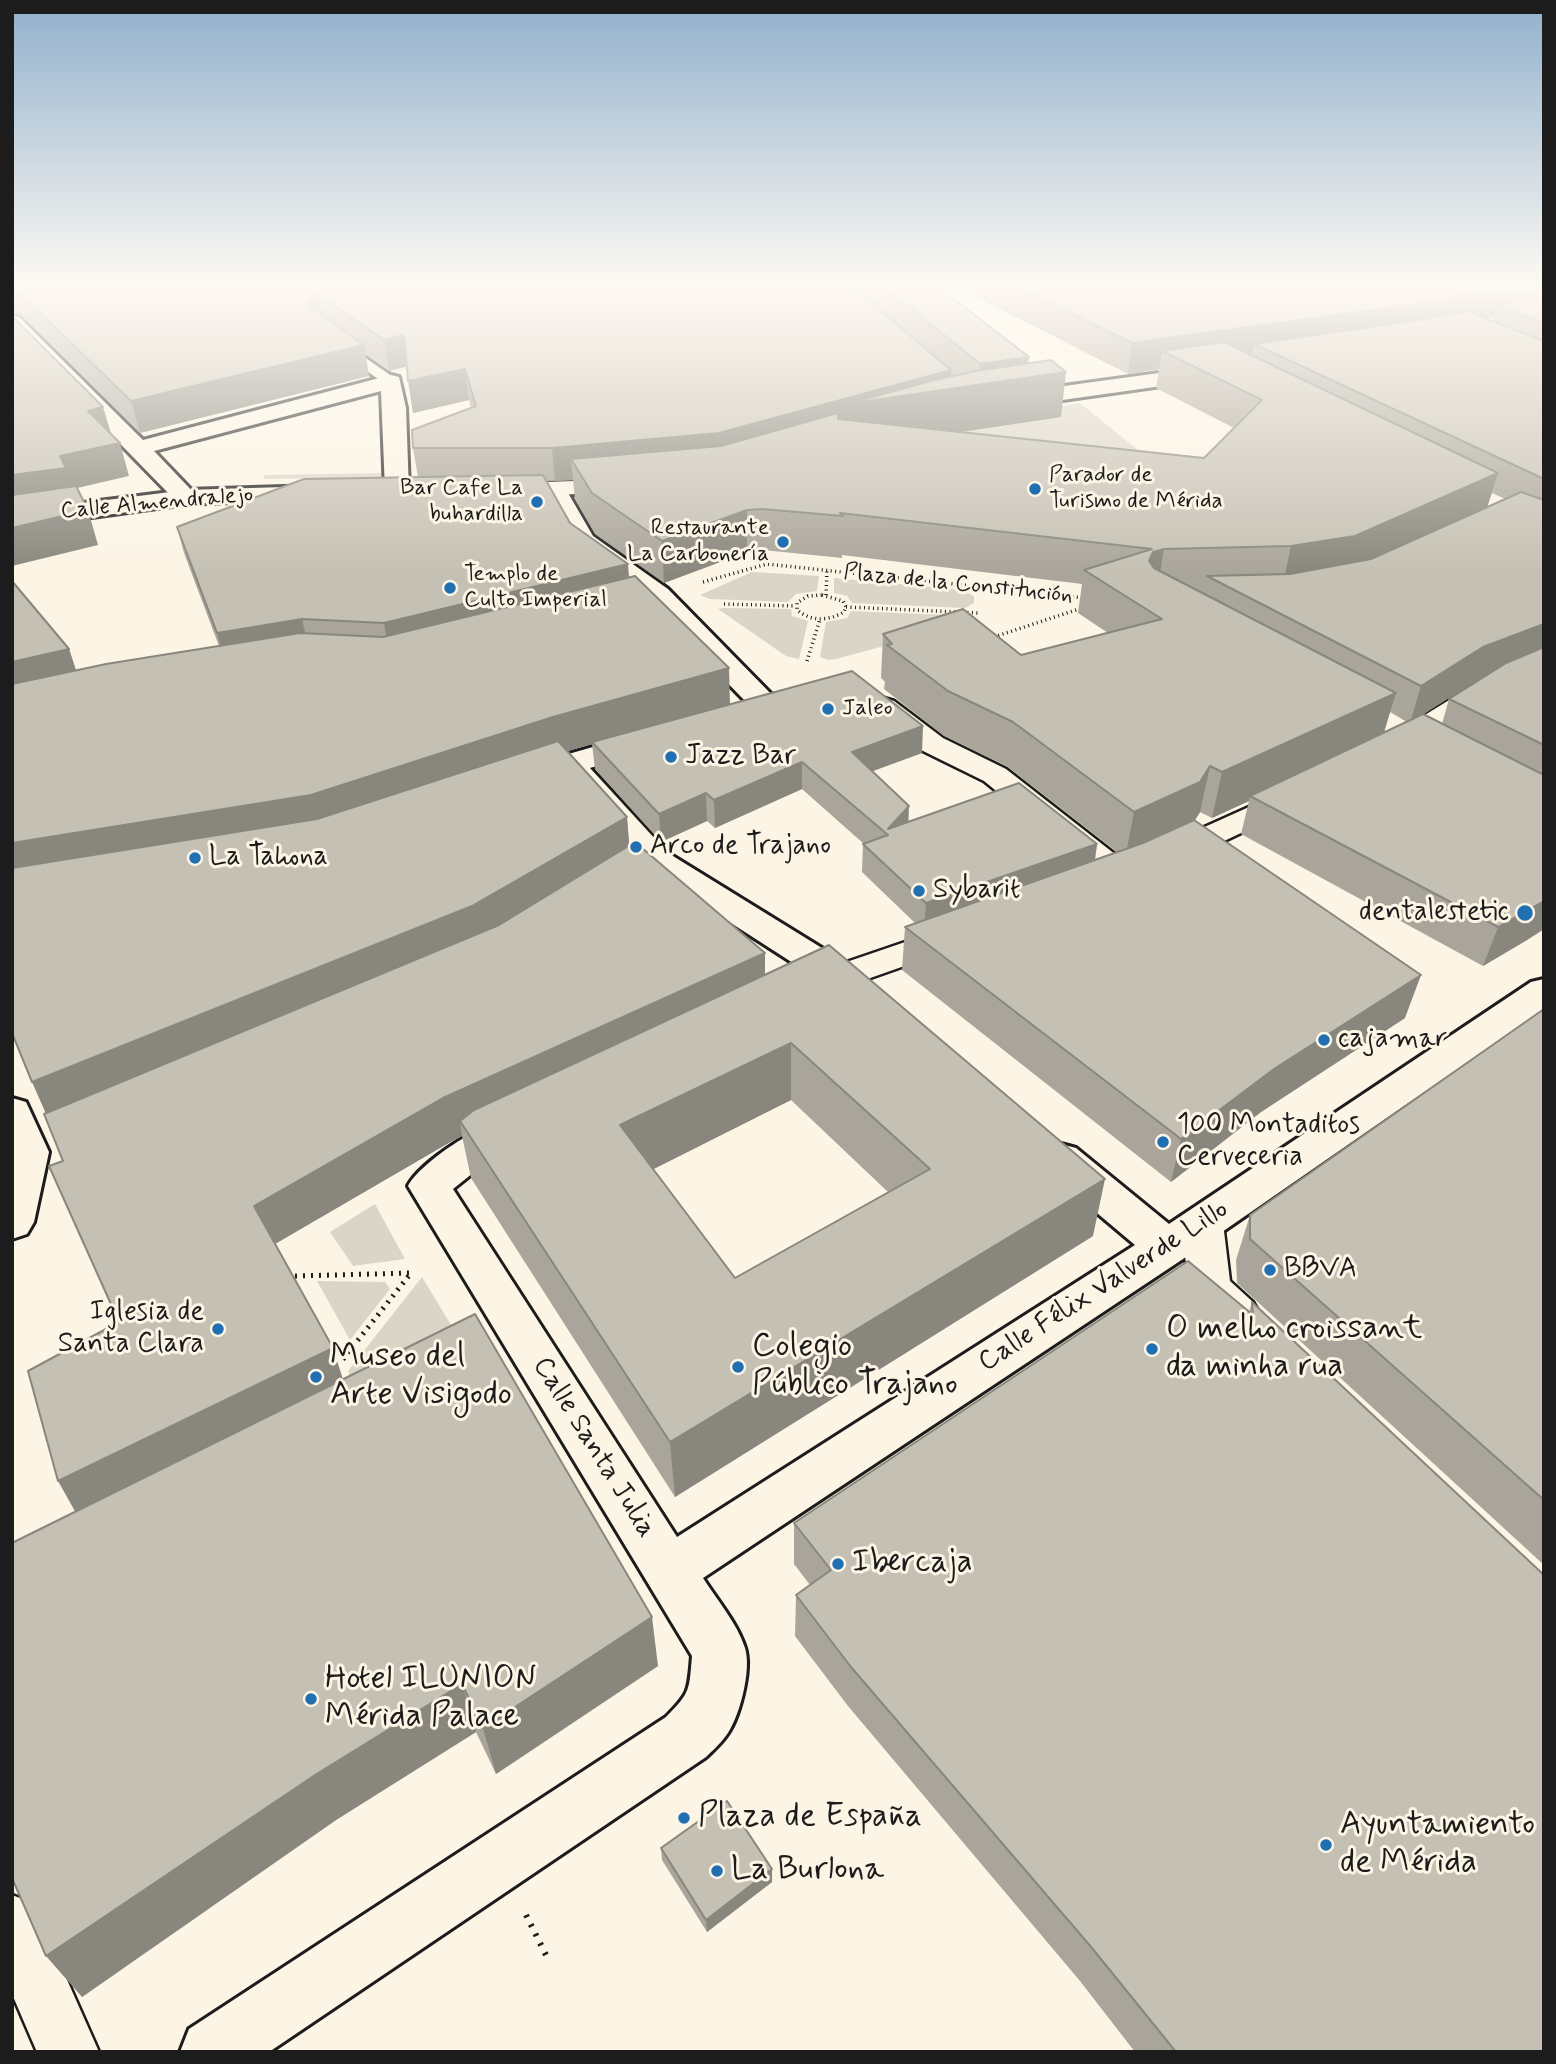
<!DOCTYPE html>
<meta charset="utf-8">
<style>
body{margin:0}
#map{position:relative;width:1556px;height:2064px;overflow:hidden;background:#fcf5e5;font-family:Mynerve,sans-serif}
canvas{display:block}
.frame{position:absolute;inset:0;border:14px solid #1c1c1c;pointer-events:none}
</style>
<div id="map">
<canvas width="1556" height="2064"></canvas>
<div class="frame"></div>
</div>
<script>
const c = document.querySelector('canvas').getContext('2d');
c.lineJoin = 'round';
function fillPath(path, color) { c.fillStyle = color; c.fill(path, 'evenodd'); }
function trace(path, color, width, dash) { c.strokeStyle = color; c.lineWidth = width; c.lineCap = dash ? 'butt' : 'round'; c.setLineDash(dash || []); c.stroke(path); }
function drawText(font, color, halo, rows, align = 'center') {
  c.font = font + ' Mynerve,sans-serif'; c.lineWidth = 6; c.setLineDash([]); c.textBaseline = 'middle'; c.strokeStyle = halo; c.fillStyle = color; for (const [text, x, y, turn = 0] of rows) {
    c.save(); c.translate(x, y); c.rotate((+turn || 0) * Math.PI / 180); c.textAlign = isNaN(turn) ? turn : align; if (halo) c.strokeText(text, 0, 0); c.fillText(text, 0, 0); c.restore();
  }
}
fillPath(new Path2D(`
 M 1080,403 L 1149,459 L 1108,473 L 941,427 Z
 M 384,473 L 383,477 L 263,479 L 265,475 Z
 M 752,572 L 819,576 L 817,591 L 796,594 L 788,602 L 710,599 L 700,595 Z
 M 834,578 L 962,590 L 974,596 L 974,603 L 965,608 L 852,603 L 847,596 L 834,593 Z
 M 723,608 L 791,609 L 792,616 L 808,621 L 799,659 L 786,656 L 718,609 Z
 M 851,611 L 971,616 L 977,621 L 836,659 L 828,660 L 820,657 L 826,622 L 847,618 Z
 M 375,1204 L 405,1259 L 353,1266 L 330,1232 Z
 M 422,1277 L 457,1335 L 352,1385 L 348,1371 Z
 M 317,1281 L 385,1282 L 390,1289 L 350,1340 Z`), '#dbd5c8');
const service = new Path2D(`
 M 341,341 L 396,379 L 396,385 L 386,385 L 336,348 L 336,342 Z`);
const pedestrian = new Path2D(`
 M 1544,657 L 1544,675 L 1492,698 L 1406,752 L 1395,755 L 1384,752 L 1380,746 L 1384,740 L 1472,686 Z
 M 884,698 L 894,701 L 943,738 L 1006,769 L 1134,869 L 1138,876 L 1134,883 L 1122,886 L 1110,883 L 984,781 L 921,750 L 874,713 L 870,707 L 874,701 Z
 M 1289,789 L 1300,791 L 1305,798 L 1300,805 L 1182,861 L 1171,864 L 1160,861 L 1155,854 L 1160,847 Z
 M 949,927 L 961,930 L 966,938 L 961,946 L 842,988 L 829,984 L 824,976 L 829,968 Z
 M 1202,1207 L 1217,1212 L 1223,1223 L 1230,1281 L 1253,1302 L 1260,1314 L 1253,1326 L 1238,1332 L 1223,1326 L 1195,1300 L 1189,1288 L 1181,1223 L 1187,1212 Z
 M 12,1895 L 33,1903 L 99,2052 L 37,2052 L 12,1994 Z`);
const minor = new Path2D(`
 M 12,315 L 19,317 L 143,440 L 391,375 L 399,377 L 406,408 L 409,491 L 406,496 L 397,498 L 388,496 L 385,491 L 381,391 L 154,451 L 198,497 L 195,502 L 186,504 L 177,502 L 12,333 Z
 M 555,484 L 564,486 L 593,536 L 668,589 L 778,701 L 782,707 L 778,713 L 730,726 L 719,723 L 715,717 L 719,711 L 747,703 L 648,601 L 574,547 L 543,491 L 546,486 Z
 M 645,732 L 656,734 L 661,741 L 656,748 L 590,768 L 668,853 L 864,974 L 870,983 L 864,992 L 851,995 L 838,992 L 644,867 L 553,764 L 558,757 Z
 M 1544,979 L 1544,1009 L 1183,1259 L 703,1578 C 717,1600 737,1623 745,1648 C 752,1670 739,1720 725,1737 C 720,1744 712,1751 706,1757 L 269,2052 L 180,2052 L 189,2029 L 666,1717 C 691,1692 689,1690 692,1656 L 408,1186 C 421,1162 483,1121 512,1118 C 517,1118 523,1121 528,1122 L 534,1133 L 528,1144 L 483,1165 L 453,1189 L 677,1537 L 1135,1245 L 1046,1170 L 1040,1159 L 1046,1148 L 1061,1144 L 1076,1148 L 1169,1224 L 1531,982 Z
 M 12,1098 L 26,1102 L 49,1152 L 34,1222 L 27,1234 L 12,1239 Z`);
const secondary = new Path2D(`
 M 1210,366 L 1218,368 L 1221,373 L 1218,378 L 1013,407 L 1005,405 L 1002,400 L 1005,395 L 1013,393 Z
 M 624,479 L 633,481 L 636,486 L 633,491 L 499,498 L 490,496 L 487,491 L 490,486 L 499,484 Z
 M 317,486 L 326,488 L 329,493 L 326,498 L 186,504 L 12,528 L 12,512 L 186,490 Z`);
trace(service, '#1c1c1c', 6);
trace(pedestrian, '#1c1c1c', 5);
trace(minor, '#1c1c1c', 6);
trace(secondary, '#1c1c1c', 6);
trace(new Path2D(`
 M 703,582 L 767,564 L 1085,598
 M 822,595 L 843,601 L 846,607 L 844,612 C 828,621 812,622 797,610 L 797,603 L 808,596 Z
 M 826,595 L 827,570
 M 724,604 L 796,606
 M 846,607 L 979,613
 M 994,637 L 1082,608
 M 807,661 L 820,619`), '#1c1c1c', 3.5, [1, 3.5]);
trace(new Path2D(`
 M 295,1276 L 411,1273 L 340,1363`), '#1c1c1c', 5, [2, 6]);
trace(new Path2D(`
 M 526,1915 L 546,1955`), '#1c1c1c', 6, [2.5, 8]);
fillPath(service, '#fcf5e5');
fillPath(pedestrian, '#fcf5e5');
fillPath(minor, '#fcf5e5');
fillPath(secondary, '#fcf5e5');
fillPath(new Path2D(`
 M 12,285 L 936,285 L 1029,364 L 1061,417 L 960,432 L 1204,458 L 1234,428 L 1156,388 L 1159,369 L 1128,374 L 953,285 L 1544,285 L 1544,929 L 1527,940 L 1483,966 L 1241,834 L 1249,801 L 1212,818 L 1200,812 L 1195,820 L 1405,1018 L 1261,1112 L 1171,1182 L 902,970 L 905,927 L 915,923 L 862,872 L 863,844 L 864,844 L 802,789 L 715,828 L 707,821 L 661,842 L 595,769 L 592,744 L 568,751 L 627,817 L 629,846 L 765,974 L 1093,1236 L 675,1497 L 471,1178 L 462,1136 L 452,1141 L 275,1244 L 343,1379 L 658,1666 L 496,1774 L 476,1732 L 336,1820 L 82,1997 L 75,1512 L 119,1322 L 45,1113 L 69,649 L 76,670 L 219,646 L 184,553 L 177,527 L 418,477 L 413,448 L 471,408 L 469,400 L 413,413 L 407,366 L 389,371 L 365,354 L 369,376 L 140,433 L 21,315 L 12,313 ZM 1494,317 L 1492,321 L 1485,318 ZM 573,480 L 575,499 L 595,534 L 664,583 L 747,552 L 763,550 L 842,558 L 842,555 L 1082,584 L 1078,613 L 1108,633 L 1021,655 L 883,634 L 881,678 L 885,682 L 884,689 L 944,736 L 1008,767 L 1117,852 L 1095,860 L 1097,844 L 908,822 L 873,771 L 922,753 L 730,704 L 629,577 L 570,523 L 546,481 ZM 1492,493 L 1505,499 L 1487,507 ZM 1479,681 L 1449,699 L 1442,724 L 1423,714 L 1471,684 ZM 1390,712 L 1407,722 L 1384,733 ZM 791,1100 L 888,1192 L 735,1278 L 653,1169 Z
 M 1544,1009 L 1544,1565 L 1237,1283 L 1236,1260 L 1250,1215 Z
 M 1252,1302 L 1544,2052 L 1135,2052 L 1080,1981 L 848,1706 L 795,1636 L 796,1595 L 810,1585 L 794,1564 L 794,1523 L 1249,1312 Z
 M 661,1848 L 772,1882 L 707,1932 L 662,1860 Z`), '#a9a59a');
fillPath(new Path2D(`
 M 1514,285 L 1544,285 L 1544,306 L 1497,305 L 1494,317 L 1418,332 L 1254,344 L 1251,356 L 1162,351 L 1159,369 L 1128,374 L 1132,343 Z
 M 318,295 L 324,325 L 315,335 L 308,299 Z
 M 404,335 L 409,366 L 389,371 L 384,340 Z
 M 364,345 L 369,376 L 140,433 L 131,401 Z
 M 1029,357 L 1027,378 L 1066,372 L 1061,417 L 846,449 L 720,466 L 571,459 L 573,480 L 555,481 L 552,448 L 951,370 L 950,389 L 978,385 L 980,364 Z
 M 465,369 L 469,400 L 413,413 L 408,381 Z
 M 103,407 L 113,440 L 88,411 Z
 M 120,443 L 129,476 L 73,489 L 12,510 L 12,475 L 60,456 Z
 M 1498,473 L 1485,514 L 1344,577 L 1282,588 L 1291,546 Z
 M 88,510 L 98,545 L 12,566 L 12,528 Z
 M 747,510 L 747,552 L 664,583 L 662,541 Z
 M 1164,549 L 1157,591 L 1149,561 L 1153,552 Z
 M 628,564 L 630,591 L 389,650 L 384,623 Z
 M 302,619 L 308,646 L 224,660 L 217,633 Z
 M 1544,624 L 1544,655 L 1471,684 L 1410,723 L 1421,686 L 1483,647 Z
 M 69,649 L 81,686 L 12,702 L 12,662 Z
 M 729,668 L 730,705 L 592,742 L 593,744 L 557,754 L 320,833 L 12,884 L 12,843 L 553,717 Z
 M 1396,693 L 1382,738 L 1250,796 L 1249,801 L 1212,818 L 1222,772 Z
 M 923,726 L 922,753 L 851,779 L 852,752 Z
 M 802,762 L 802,789 L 715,828 L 714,800 Z
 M 1210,766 L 1200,812 L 1190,828 L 1125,859 L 1134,812 Z
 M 706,793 L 707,821 L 661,842 L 659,814 Z
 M 909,806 L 908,834 L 888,829 Z
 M 627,817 L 630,855 L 479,946 L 50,1123 L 32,1082 Z
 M 1097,844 L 1093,872 L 924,932 L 926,903 Z
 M 1544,901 L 1544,929 L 1527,940 L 1483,966 L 1498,927 Z
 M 765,953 L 765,995 L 460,1121 L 462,1136 L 452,1141 L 268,1248 L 254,1206 L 443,1098 Z
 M 1421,975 L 1405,1018 L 1261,1112 L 1171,1182 L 1181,1139 L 1274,1069 Z
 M 791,1043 L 791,1100 L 626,1183 L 620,1125 Z
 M 1105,1179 L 1093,1236 L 675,1497 L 670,1442 Z
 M 333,1348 L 346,1389 L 81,1522 L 58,1481 Z
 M 652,1617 L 658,1666 L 496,1774 L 483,1728 Z
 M 462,1684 L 476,1732 L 336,1820 L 82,1997 L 46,1956 L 315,1775 Z
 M 772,1869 L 772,1882 L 707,1932 L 706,1920 Z`), '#89867d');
const building = new Path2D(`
 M 12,285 L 850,285 L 951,370 L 719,433 L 552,448 L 413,448 L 412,430 L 476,406 L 465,369 L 408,381 L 404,335 L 384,340 L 318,295 L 308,299 L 309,306 L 364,345 L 131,401 L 12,286 Z
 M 882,285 L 936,285 L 1029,357 L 980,364 Z
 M 1014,285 L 1514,285 L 1425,303 L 1132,343 Z
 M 1544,295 L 1544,323 L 1497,305 Z
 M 1467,311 L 1544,341 L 1544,479 L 1254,344 L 1426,319 Z
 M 12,316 L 103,407 L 88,411 L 120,443 L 60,456 L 66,468 L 12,475 Z
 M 1224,342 L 1498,473 L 1355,536 L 1291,546 L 1164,549 L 1153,552 L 1149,561 L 1154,568 L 1396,693 L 1222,772 L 1210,766 L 1200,782 L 1134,812 L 1013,722 L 948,691 L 887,645 L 892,644 L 883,634 L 963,609 L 1021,655 L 1162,619 L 1084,570 L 1152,549 L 840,513 L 843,516 L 762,509 L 747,510 L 662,541 L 592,493 L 571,459 L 721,446 L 838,413 L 838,419 L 1204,458 L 1262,400 L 1162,351 Z
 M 1051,360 L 1066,372 L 847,404 L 934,380 L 976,371 Z
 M 543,475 L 570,523 L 628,564 L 384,623 L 302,619 L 217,633 L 177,527 L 304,479 Z
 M 76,486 L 88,510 L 12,528 L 12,495 Z
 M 1521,492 L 1544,500 L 1544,624 L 1483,647 L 1421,686 L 1207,576 L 1290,574 L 1371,559 Z
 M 635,576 L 729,668 L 553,717 L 311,795 L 12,843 L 12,684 L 106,664 L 300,633 L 383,637 Z
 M 12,581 L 69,649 L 12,662 Z
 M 1544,647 L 1544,745 L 1449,699 L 1506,663 Z
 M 852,671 L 923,726 L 852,752 L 909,806 L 888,829 L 1019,783 L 1097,844 L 926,903 L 863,844 L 888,835 L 802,762 L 714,800 L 706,793 L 659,814 L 592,742 Z
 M 1423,714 L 1544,775 L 1544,901 L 1498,927 L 1250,796 Z
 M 558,741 L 627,817 L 472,906 L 32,1082 L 12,1033 L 12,868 L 317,819 Z
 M 1194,820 L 1421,975 L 1274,1069 L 1181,1139 L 905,927 L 1143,843 Z
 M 635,842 L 765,953 L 443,1098 L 254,1206 L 333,1348 L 58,1481 L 28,1371 L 119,1322 L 49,1166 L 63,1161 L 44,1114 L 499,925 Z
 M 829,945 L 1105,1179 L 670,1442 L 460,1121 L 474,1110 ZM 791,1043 L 930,1169 L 735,1278 L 620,1125 Z
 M 1544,1009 L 1544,1500 L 1250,1239 L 1250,1215 Z
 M 1188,1261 L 1253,1315 L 1252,1302 L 1544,1575 L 1544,2052 L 1176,2052 L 1092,1948 L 851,1667 L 796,1595 L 831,1570 L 794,1523 Z
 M 475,1314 L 652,1617 L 483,1728 L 462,1684 L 315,1775 L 46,1956 L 12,1878 L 12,1543 Z
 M 727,1801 L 772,1869 L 706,1920 L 661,1848 Z`);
fillPath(building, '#c4c0b3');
trace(building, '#89867d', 2);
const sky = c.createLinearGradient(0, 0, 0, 574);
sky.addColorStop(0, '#91b0cc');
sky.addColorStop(0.5, '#fefaf3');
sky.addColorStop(1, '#fefaf300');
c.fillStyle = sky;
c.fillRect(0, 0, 1556, 574);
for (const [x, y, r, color] of [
 [1035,489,7,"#1f6fb2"],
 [537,502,7,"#1f6fb2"],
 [783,542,7,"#1f6fb2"],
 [450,588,7,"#1f6fb2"],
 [828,709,7,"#1f6fb2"],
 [671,757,7,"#1f6fb2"],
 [636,847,7,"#1f6fb2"],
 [195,858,7,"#1f6fb2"],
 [919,891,7,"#1f6fb2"],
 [1525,913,9,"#1f6fb2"],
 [1324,1040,7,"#1f6fb2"],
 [1163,1142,7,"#1f6fb2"],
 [1270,1270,7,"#1f6fb2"],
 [218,1329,7,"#1f6fb2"],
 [1152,1349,7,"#1f6fb2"],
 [738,1367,7,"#1f6fb2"],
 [316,1377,7,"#1f6fb2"],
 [838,1564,7,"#1f6fb2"],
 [311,1699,7,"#1f6fb2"],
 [684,1818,7,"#1f6fb2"],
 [1326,1845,7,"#1f6fb2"],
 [717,1871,7,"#1f6fb2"]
]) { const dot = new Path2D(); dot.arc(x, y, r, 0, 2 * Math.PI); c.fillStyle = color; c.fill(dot); trace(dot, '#fcf5e5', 2.5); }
drawText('23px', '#1c1c1c', '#fcf5e5', [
 ["Parador de",1049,476],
 ["Turismo de Mérida",1049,502],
 ["Bar Cafe La",523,489,"right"],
 ["buhardilla",523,515,"right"],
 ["Restaurante",769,529,"right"],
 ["La Carbonería",769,555,"right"],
 ["Templo de",464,575],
 ["Culto Imperial",464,601],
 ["Jaleo",842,709]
], 'left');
drawText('23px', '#1c1c1c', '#fcf5e5', [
 ["Calle Almendralejo",157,504,-5],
 ["Plaza de la Constitución",958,585,6]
]);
drawText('28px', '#1c1c1c', '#fcf5e5', [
 ["Jazz Bar",685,757],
 ["Arco de Trajano",650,847],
 ["La Tahona",209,858],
 ["Sybarit",933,891],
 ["dentalestetic",1509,913,"right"],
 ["cajamar",1338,1040],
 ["100 Montaditos",1177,1126],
 ["Cerveceria",1177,1158],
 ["BBVA",1284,1270],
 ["Iglesia de",204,1313,"right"],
 ["Santa Clara",204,1345,"right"]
], 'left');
drawText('28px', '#1c1c1c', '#fcf5e5', [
 ["Calle Félix Valverde Lillo",1104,1287,-33],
 ["Calle Santa Julia",593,1448,58]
]);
drawText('33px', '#1c1c1c', '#fcf5e5', [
 ["O melho croissant",1166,1330],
 ["da minha rua",1166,1368],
 ["Colegio",752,1348],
 ["Público Trajano",752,1386],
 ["Museo del",330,1358],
 ["Arte Visigodo",330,1396],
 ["Ibercaja",852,1564],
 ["Hotel ILUNION",325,1680],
 ["Mérida Palace",325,1718],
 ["Plaza de España",698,1818],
 ["Ayuntamiento",1340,1826],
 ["de Mérida",1340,1864],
 ["La Burlona",731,1871]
], 'left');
</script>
